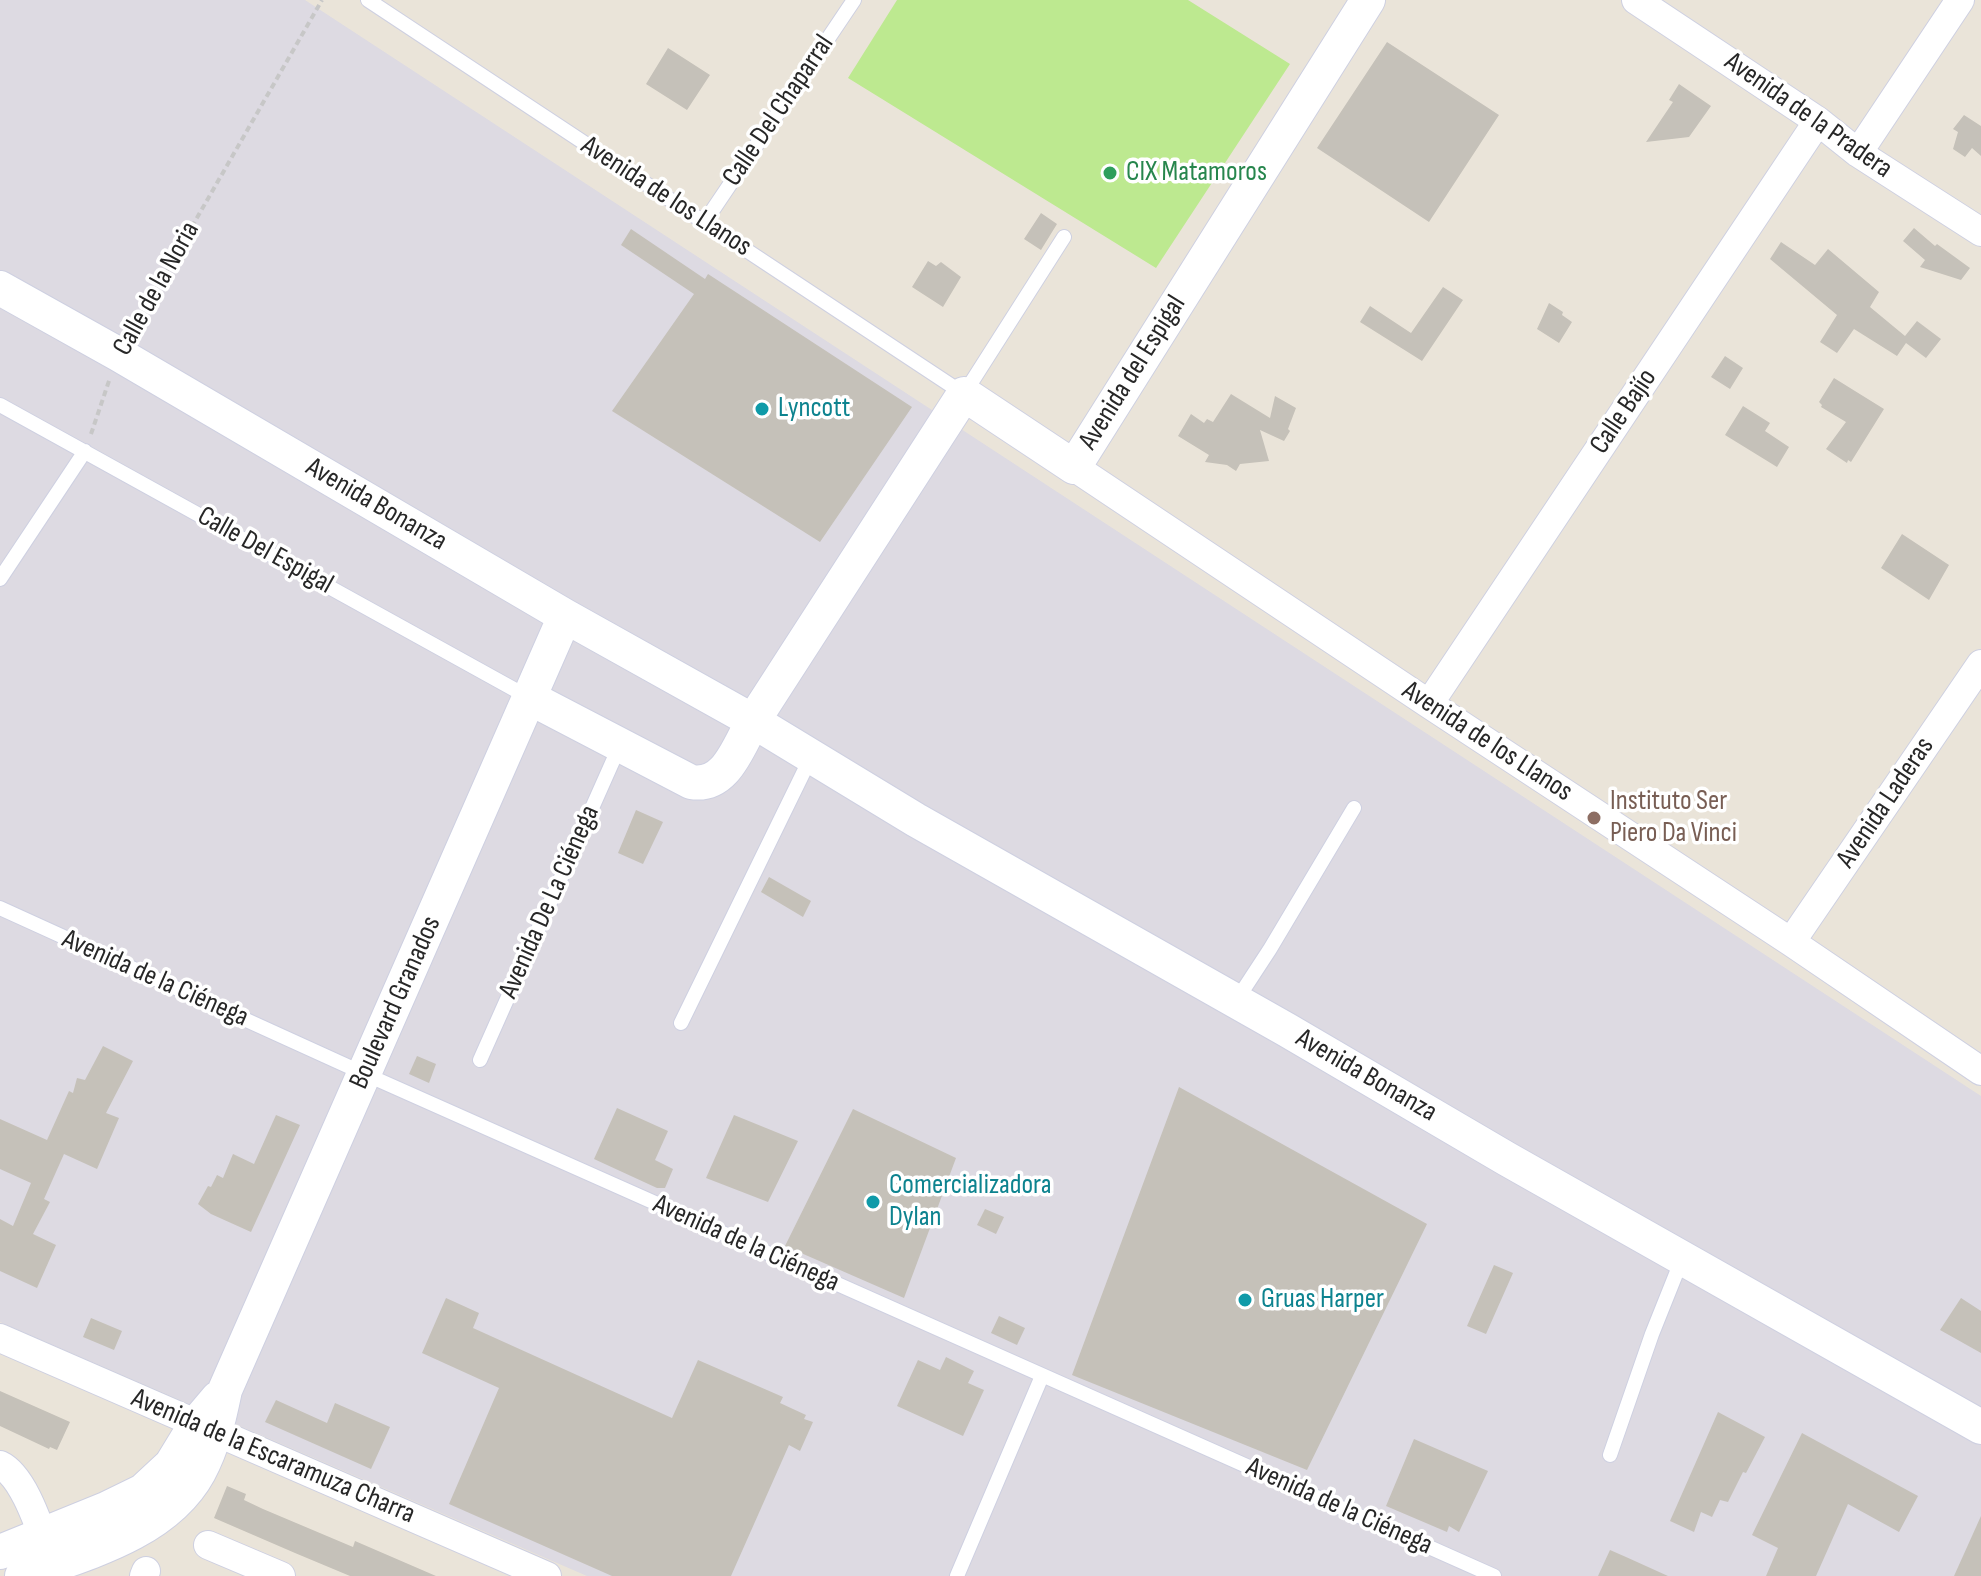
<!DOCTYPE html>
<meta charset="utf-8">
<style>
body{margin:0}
canvas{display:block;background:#eae4d9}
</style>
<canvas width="1981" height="1576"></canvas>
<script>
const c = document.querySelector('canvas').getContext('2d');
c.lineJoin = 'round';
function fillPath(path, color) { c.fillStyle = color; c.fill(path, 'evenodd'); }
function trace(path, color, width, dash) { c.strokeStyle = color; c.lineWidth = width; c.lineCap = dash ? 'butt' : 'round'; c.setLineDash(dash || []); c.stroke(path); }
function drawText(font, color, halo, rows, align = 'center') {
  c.font = font + ' "Sofia Sans Condensed",sans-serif'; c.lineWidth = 7; c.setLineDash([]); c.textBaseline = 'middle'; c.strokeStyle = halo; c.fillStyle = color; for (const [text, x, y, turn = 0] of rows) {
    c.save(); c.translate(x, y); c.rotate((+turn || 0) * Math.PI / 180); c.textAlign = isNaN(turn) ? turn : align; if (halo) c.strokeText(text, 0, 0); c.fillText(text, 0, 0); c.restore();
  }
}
fillPath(new Path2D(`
 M 0,0 L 305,0 L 1981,1096 L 1981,1576 L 587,1576 L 0,1322 Z`), '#dddae2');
fillPath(new Path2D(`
 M 897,0 L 1188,0 L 1290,64 L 1156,268 L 848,78 Z`), '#bde990');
fillPath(new Path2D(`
 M 1387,42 L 1499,115 L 1429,222 L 1317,148 Z
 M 668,48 L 710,75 L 687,110 L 646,84 Z
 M 1679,84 L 1711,106 L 1689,137 L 1646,142 L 1673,102 L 1669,100 Z
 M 1964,115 L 1981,126 L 1981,156 L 1972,148 L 1965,157 L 1953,149 L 1958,132 L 1953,129 Z
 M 1041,213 L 1057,224 L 1041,250 L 1024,239 Z
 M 1914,228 L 1935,246 L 1937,244 L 1970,268 L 1961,280 L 1920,267 L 1925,260 L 1903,241 Z
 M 631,229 L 705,279 L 708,274 L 912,407 L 820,542 L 612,411 L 694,294 L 621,245 Z
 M 1781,242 L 1815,265 L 1828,249 L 1879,292 L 1870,307 L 1905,336 L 1917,321 L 1941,339 L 1926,358 L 1906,343 L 1897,356 L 1854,329 L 1837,353 L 1820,342 L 1837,315 L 1770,259 Z
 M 928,261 L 936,266 L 941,262 L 961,277 L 943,307 L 912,287 Z
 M 1443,287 L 1463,300 L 1422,361 L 1360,322 L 1370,306 L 1411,333 Z
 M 1549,303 L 1563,312 L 1562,315 L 1572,322 L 1559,343 L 1537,329 Z
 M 1725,356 L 1743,368 L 1730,389 L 1711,377 Z
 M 1834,378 L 1884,409 L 1851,462 L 1848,460 L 1847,463 L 1826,449 L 1846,422 L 1821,407 L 1822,405 L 1819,402 Z
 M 1231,394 L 1270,418 L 1275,396 L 1296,408 L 1288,429 L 1290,431 L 1284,441 L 1260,430 L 1269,461 L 1240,464 L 1236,471 L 1227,465 L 1205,462 L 1209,455 L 1178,436 L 1191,414 L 1204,423 L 1207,419 L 1213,422 Z
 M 1743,406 L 1770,423 L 1765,431 L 1789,447 L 1777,467 L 1725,435 Z
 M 1902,534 L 1949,565 L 1929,600 L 1881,568 Z
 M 636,810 L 663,822 L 643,864 L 618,853 Z
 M 769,877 L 811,901 L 803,917 L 761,892 Z
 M 103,1046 L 133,1061 L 106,1113 L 119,1118 L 97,1169 L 64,1154 L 44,1199 L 50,1202 L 33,1234 L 56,1245 L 37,1288 L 0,1271 L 0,1219 L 13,1226 L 31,1183 L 0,1169 L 0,1119 L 47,1140 L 69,1091 L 73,1093 L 77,1078 L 85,1080 Z
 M 417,1056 L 436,1064 L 429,1083 L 409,1074 Z
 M 1179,1087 L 1427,1224 L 1307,1470 L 1072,1375 Z
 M 617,1108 L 668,1131 L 655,1160 L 673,1169 L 665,1188 L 657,1188 L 594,1159 Z
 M 853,1109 L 956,1158 L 904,1298 L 785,1246 Z
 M 276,1115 L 300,1125 L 251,1232 L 211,1214 L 198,1204 L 208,1186 L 211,1187 L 217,1175 L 223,1178 L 233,1154 L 254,1164 Z
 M 734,1115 L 798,1141 L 768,1202 L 706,1178 Z
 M 985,1209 L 1004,1217 L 996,1234 L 977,1225 Z
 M 1494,1265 L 1513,1273 L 1486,1334 L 1467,1326 Z
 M 446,1298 L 479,1313 L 473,1328 L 672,1418 L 698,1360 L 783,1397 L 780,1403 L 806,1415 L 804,1419 L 813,1422 L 800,1451 L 789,1445 L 731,1576 L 612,1576 L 449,1504 L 499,1388 L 422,1353 Z
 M 1961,1298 L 1981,1311 L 1981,1353 L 1940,1330 Z
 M 999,1316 L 1025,1328 L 1017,1345 L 991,1333 Z
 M 91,1318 L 122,1331 L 114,1350 L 83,1337 Z
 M 946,1357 L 974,1371 L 968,1383 L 984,1390 L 963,1436 L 897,1406 L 918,1360 L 940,1370 Z
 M 0,1391 L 70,1422 L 57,1450 L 50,1447 L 49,1449 L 0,1426 Z
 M 276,1400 L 327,1423 L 335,1403 L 390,1427 L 371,1469 L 265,1422 Z
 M 1718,1412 L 1765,1437 L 1746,1473 L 1743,1472 L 1728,1502 L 1720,1500 L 1712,1517 L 1701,1512 L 1694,1532 L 1670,1521 Z
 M 1802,1433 L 1918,1496 L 1899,1532 L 1848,1504 L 1816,1576 L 1766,1576 L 1778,1548 L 1752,1535 Z
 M 1414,1439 L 1488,1471 L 1459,1532 L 1449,1526 L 1447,1532 L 1386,1506 Z
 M 227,1486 L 246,1494 L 244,1500 L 263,1509 L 353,1547 L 355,1541 L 436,1576 L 350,1576 L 295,1553 L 214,1518 Z
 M 1981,1516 L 1981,1576 L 1954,1576 Z
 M 1610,1550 L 1626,1557 L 1668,1576 L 1598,1576 Z`), '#c5c1b9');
const service = new Path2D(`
 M 368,0 L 964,394 L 1064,237
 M 704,223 L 854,0
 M 0,405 L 528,697
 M 0,579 L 85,451
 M 0,908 L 365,1074 L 1494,1576
 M 1236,1001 L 1270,949 L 1354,808
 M 681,1023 L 811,757
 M 480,1060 L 620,745
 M 1610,1455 L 1652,1334 L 1682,1259
 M 957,1576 L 1042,1376`);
const minor = new Path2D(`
 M 1636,0 L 1818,121 L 1858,153 L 1981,232
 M 1858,153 L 1960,0
 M 1074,467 L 1429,704 L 1791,942 L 1981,1071
 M 1429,704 L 1818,121
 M 1791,942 L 1981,664
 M 0,1338 L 547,1576
 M 0,1465 C 24,1476 40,1529 49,1553
 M 208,1545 L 281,1576
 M 144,1576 L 146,1571`);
const tertiary = new Path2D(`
 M 0,288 L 118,354 L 565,616 L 753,721 L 916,820 L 1287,1030 L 1507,1159 L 1981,1427
 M 530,698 L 691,782 C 726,788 738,747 753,721 L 964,394 L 1074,467 L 1368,0
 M 0,1552 L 106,1509 L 143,1491 L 171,1465 L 196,1424 L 218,1398
 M 22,1576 C 83,1554 165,1534 199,1472 C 213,1446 219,1419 225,1390 L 565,616`);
trace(service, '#ced0e1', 16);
trace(minor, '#ced0e1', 30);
trace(tertiary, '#ced0e1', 36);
trace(new Path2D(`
 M 132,331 L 322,0
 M 91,434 L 110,378`), '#c7c7c7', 4, [6, 4]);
trace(service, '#fff', 14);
trace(minor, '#fff', 28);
trace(tertiary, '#fff', 34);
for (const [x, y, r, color] of [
 [1110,173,8,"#2e9e5b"],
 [762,409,8,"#0f9aa8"],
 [1594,818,8,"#8d6e63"],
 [873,1202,8,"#0f9aa8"],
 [1245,1300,8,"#0f9aa8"]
]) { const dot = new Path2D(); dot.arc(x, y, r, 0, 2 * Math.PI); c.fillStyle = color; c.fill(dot); trace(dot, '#fff', 3); }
drawText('28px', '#272727', '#fff', [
 ["Calle Del Chaparral",779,111,-56],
 ["Avenida de la Pradera",1808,116,35],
 ["Avenida de los Llanos",666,197,33],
 ["Calle de la Noria",157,289,-61],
 ["Avenida del Espigal",1133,373,-58],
 ["Calle Bajío",1624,412,-56],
 ["Avenida Bonanza",376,505,30],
 ["Calle Del Espigal",265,551,29],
 ["Avenida de los Llanos",1487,742,33],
 ["Avenida Laderas",1886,803,-56],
 ["Avenida De La Ciénega",550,902,-66],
 ["Avenida de la Ciénega",155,979,24],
 ["Boulevard Granados",396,1003,-66],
 ["Avenida Bonanza",1366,1076,30],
 ["Avenida de la Ciénega",746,1244,24],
 ["Avenida de la Escaramuza Charra",273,1457,23],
 ["Avenida de la Ciénega",1339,1507,24]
]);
drawText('28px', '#27864d', '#fff', [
 ["CIX Matamoros",1126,173]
], 'left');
drawText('28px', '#0d838f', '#fff', [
 ["Lyncott",778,409],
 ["Comercializadora",889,1186],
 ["Dylan",889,1218],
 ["Gruas Harper",1261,1300]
], 'left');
drawText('28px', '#785e54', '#fff', [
 ["Instituto Ser",1610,802],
 ["Piero Da Vinci",1610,834]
], 'left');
</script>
